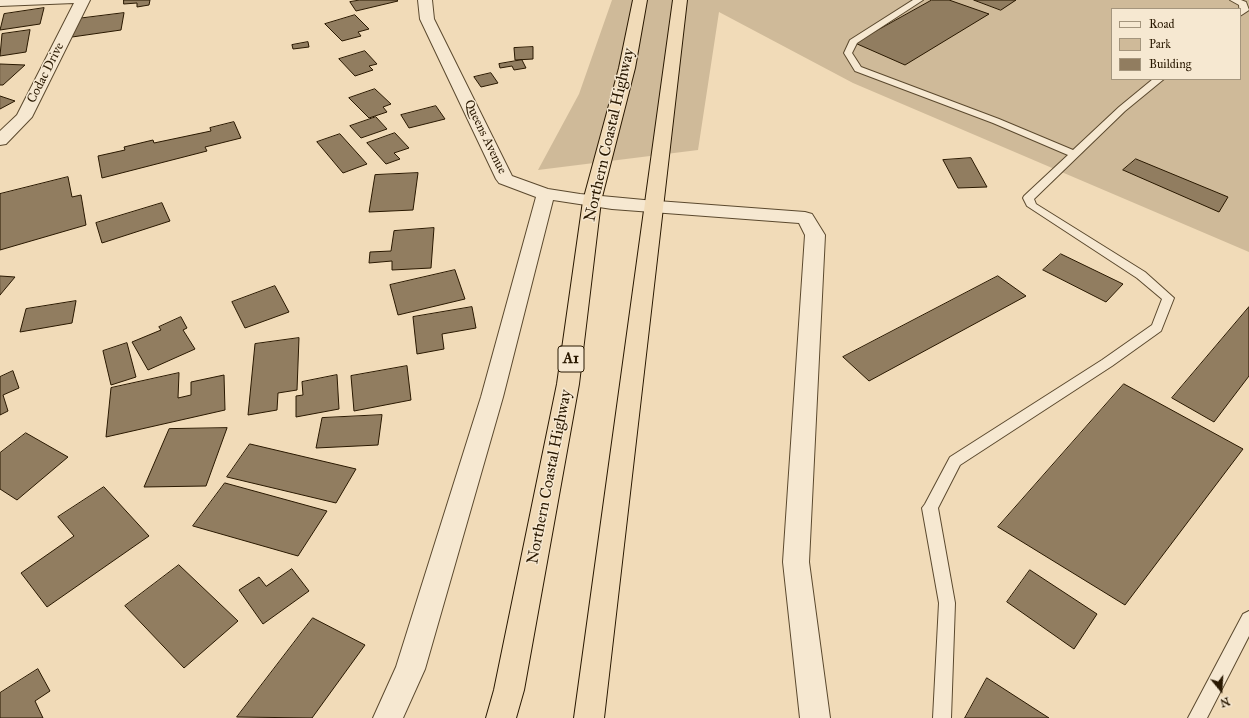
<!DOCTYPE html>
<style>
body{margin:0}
#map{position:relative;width:1249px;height:718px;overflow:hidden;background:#f1dbb8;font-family:"IM FELL Great Primer",serif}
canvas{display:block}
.legend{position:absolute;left:1111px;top:8px;width:130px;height:72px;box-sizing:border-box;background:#f6e8d1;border:1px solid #a4957d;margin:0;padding:5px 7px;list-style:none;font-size:12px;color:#291800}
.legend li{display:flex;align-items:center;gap:8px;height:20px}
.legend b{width:20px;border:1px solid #a4957d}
.north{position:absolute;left:1201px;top:670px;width:40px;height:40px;-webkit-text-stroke:3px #f6e8d1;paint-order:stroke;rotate:162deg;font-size:11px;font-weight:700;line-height:16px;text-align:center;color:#291800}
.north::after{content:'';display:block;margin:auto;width:14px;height:18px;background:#291800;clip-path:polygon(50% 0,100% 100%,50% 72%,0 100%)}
</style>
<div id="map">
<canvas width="1249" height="718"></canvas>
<ul class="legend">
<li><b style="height:5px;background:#f6e8d1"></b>Road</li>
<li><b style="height:11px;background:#cfba99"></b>Park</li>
<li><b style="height:11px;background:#917d60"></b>Building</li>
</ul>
<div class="north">N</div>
</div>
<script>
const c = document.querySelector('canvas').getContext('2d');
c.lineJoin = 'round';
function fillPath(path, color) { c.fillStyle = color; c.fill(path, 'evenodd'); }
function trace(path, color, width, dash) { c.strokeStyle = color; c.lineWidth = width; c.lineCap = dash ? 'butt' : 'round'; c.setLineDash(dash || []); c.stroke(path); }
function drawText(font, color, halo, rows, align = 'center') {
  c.font = font + ' "IM FELL Great Primer",serif'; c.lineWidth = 3; c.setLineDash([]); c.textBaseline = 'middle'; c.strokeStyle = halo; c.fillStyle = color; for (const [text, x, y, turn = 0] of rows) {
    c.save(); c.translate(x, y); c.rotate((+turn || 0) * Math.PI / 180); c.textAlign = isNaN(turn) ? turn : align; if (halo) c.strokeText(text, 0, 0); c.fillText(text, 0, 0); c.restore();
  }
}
fillPath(new Path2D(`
 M 612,0 L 1249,0 L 1249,252 L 853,83 L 719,12 L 698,150 L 538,170 L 579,94 ZM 1112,9 L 1240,9 L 1240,79 L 1112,79 Z`), '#cfba99');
const building = new Path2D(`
 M 124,0 L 150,0 L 149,5 L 137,7 L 137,3 L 124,4 Z
 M 360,0 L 397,0 L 398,1 L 356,11 L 350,2 Z
 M 932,0 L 949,0 L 989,14 L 905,65 L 855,43 Z
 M 974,0 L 1016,0 L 1001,10 Z
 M 44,8 L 40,24 L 0,30 L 4,14 Z
 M 124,13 L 121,30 L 72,37 L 76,19 Z
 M 355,15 L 369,29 L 358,32 L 361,36 L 342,41 L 325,24 Z
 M 30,30 L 26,52 L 0,56 L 2,34 Z
 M 308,42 L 309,47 L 293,49 L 292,45 Z
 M 533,47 L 533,59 L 515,60 L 514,48 Z
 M 365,51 L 377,64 L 369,66 L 373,70 L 355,76 L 339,59 Z
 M 522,60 L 526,68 L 514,70 L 512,66 L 500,68 L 499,64 Z
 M 0,64 L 25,65 L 3,85 L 0,85 Z
 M 491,73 L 498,83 L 481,87 L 474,77 Z
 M 375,89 L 391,104 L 383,107 L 387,112 L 369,118 L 349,98 Z
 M 0,96 L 15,101 L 0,109 Z
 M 436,106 L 445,119 L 409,128 L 401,115 Z
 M 376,117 L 387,129 L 361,138 L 350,126 Z
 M 234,122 L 241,138 L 205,147 L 207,151 L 102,178 L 98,156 L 125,150 L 124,147 L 153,140 L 154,143 L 211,131 L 210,128 Z
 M 395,133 L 409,148 L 394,153 L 400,159 L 386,164 L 367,143 Z
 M 340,134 L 367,164 L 343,173 L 317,142 Z
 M 971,158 L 987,187 L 958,188 L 943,160 Z
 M 1136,159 L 1228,197 L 1219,212 L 1123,170 Z
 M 418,173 L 413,210 L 369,212 L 375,175 Z
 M 68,177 L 72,197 L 81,195 L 86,225 L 0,250 L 0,194 Z
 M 162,203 L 170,221 L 102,243 L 96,223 Z
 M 434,228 L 431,268 L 392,270 L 392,261 L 369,263 L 370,252 L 391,251 L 394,231 Z
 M 1061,254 L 1123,284 L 1106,302 L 1043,270 Z
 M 455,270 L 465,299 L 398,315 L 390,285 Z
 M 0,276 L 15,277 L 0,295 Z
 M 998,276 L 1026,296 L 869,381 L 843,357 Z
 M 275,286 L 289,312 L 245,328 L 232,302 Z
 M 76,301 L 72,323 L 20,332 L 26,309 Z
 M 472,307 L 476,328 L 442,334 L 444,349 L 417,354 L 413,317 Z
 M 1249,307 L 1249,376 L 1214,422 L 1172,398 Z
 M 181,317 L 187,328 L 183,330 L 195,349 L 148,370 L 132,342 L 161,330 L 159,327 Z
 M 299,338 L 297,390 L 278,393 L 277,410 L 248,415 L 255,344 Z
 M 127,343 L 136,377 L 111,385 L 103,351 Z
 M 407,366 L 411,400 L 354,411 L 351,376 Z
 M 13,371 L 19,388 L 3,395 L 8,411 L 0,415 L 0,377 Z
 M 179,373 L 178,398 L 191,395 L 191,382 L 224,375 L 225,410 L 106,437 L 111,388 Z
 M 337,375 L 339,409 L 296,417 L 296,396 L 303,395 L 302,382 Z
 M 1124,384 L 1243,449 L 1125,605 L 998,527 Z
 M 382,415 L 378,445 L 316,448 L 322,418 Z
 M 227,428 L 206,486 L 144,487 L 169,429 Z
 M 26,433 L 68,457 L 17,500 L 0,489 L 0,453 Z
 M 250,444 L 356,469 L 336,503 L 227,477 Z
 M 225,483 L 327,511 L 298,556 L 193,526 Z
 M 104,487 L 149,536 L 47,607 L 21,573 L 74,536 L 58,517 Z
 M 179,565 L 238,621 L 184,668 L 125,606 Z
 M 292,569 L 309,591 L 263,624 L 239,590 L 259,577 L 266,586 Z
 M 1030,570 L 1097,614 L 1074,649 L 1007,602 Z
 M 313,618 L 365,645 L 312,718 L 237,717 Z
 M 38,669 L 50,691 L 35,701 L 43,718 L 0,718 L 0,693 Z
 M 987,678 L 1049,718 L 965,718 Z`);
fillPath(building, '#917d60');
trace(building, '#291800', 1);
const service = new Path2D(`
 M 913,0 L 923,0 L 857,43 L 852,53 L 861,67 L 999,119 L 1073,150 L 1119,107 L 1153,79 L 1164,79 L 1125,111 L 1034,199 L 1036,204 L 1145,272 L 1174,298 L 1161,331 L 1112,366 L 960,465 L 938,508 L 955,603 L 951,718 L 933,718 L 939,603 L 922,508 L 925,504 L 950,457 L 1102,360 L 1152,325 L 1162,299 L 1137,278 L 1027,206 L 1023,198 L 1024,196 L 1068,155 L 993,123 L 855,71 L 844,53 L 850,40 Z
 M 1230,0 L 1241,0 L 1246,2 L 1249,10 L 1240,16 L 1239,5 Z
 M 1249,611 L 1249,636 L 1207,718 L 1188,718 L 1243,614 Z`);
const minor = new Path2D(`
 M 0,0 L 90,0 L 32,117 L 6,144 L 0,145 L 0,131 L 17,115 L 74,3 L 0,6 Z
 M 418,0 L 432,0 L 434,19 L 512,176 L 548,189 L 580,194 L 644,200 L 805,212 L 812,214 L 825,235 L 809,562 L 830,718 L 800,718 L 783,562 L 805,235 L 799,223 L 612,209 L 553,200 L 503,397 L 425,669 L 403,718 L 373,718 L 396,667 L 481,397 L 536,197 L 499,183 L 496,179 L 420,19 Z`);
const trunk = new Path2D(`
 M 633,0 L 647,0 L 635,68 L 601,201 L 579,384 L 524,690 L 516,718 L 486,718 L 494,690 L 557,384 L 583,201 L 619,68 Z
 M 673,0 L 687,0 L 604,718 L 574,718 Z`);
trace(service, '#5b492e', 2);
trace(minor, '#5b492e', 2);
trace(trunk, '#291800', 2);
fillPath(service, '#f6e8d1');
fillPath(minor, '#f6e8d1');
fillPath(trunk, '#f1dbb8');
drawText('13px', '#291800', '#f6e8d1', [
 ["Codac Drive",46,73,-63],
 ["Queens Avenue",485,137,64]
]);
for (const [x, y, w] of [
 [571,359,26]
]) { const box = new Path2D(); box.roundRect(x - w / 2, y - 13, w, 26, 3); c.fillStyle = '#f6e8d1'; c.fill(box); trace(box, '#291800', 1); }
drawText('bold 15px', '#291800', null, [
 ["A1",571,359]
]);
drawText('16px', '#291800', '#f6e8d1', [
 ["Northern Coastal Highway",610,135,-77],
 ["Northern Coastal Highway",550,477,-79]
]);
</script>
